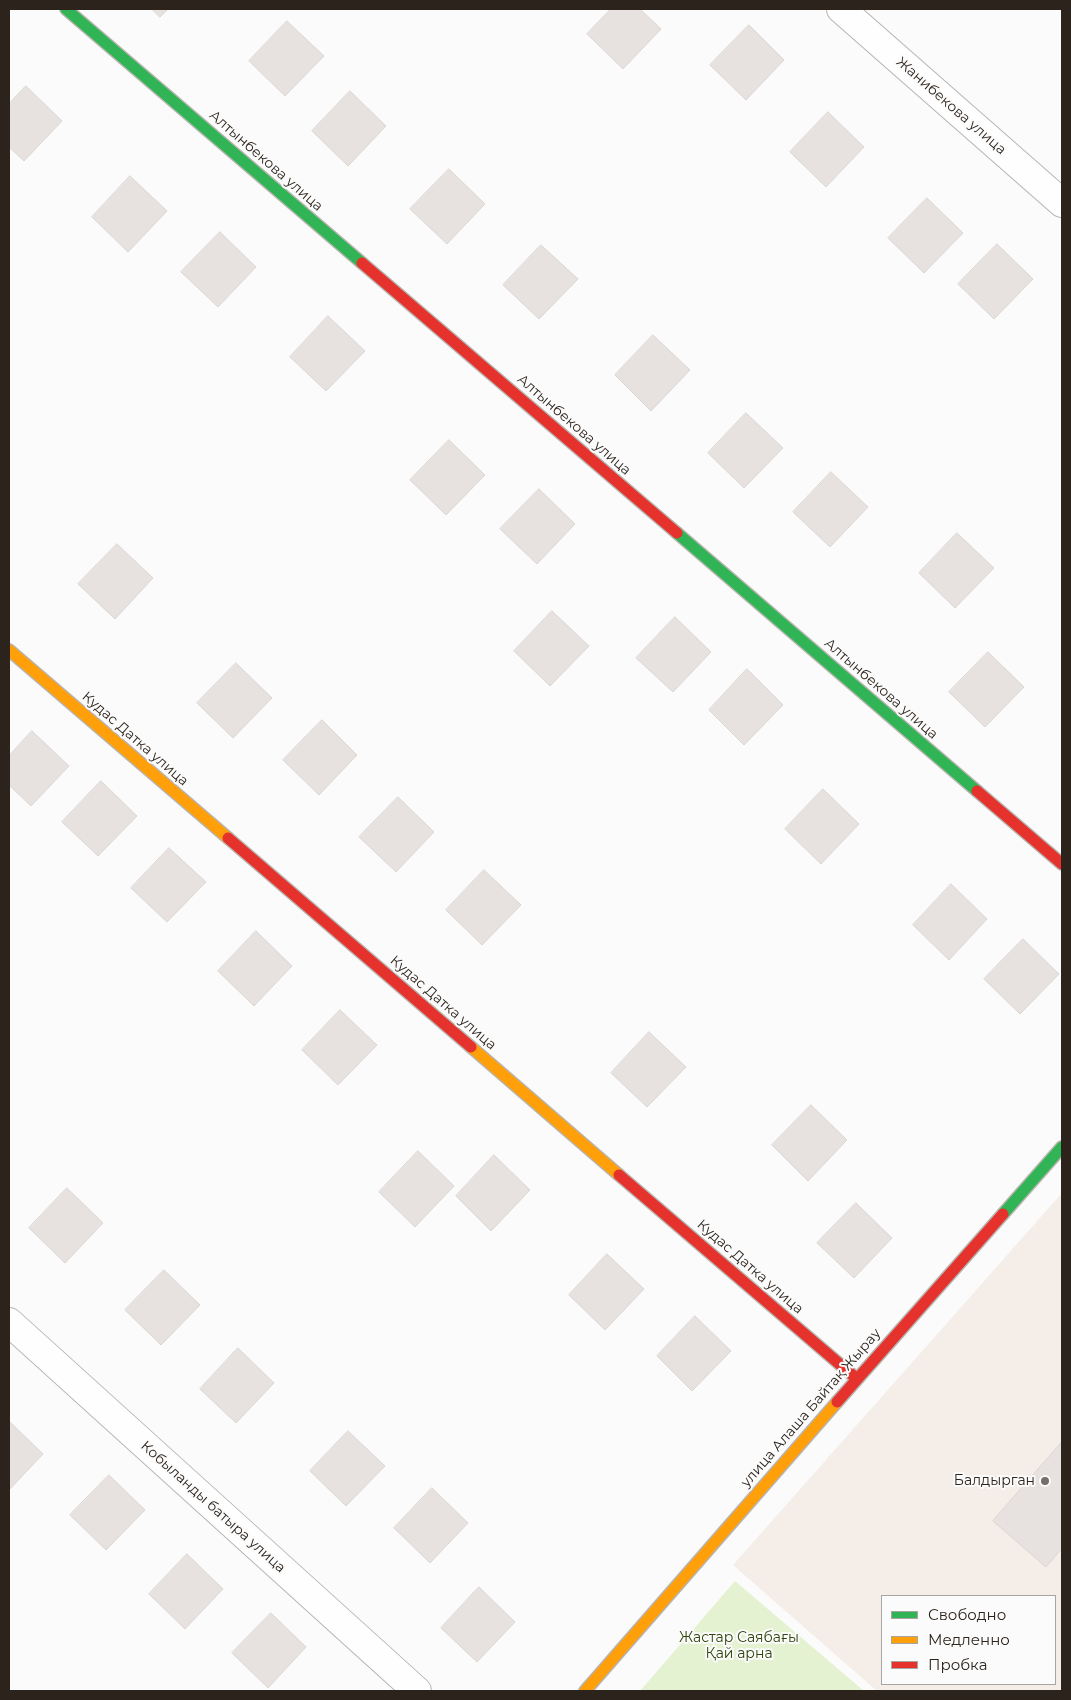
<!DOCTYPE html>
<meta charset="utf-8">
<style>
body{margin:0}
#map{position:relative;width:1071px;height:1700px;overflow:hidden;background:#fbfbfb;font-family:Montserrat,sans-serif}
canvas{display:block}
.frame{position:absolute;inset:0;border:10px solid #2c231c;pointer-events:none}
.legend{position:absolute;left:881px;top:1595px;width:175px;height:90px;box-sizing:border-box;background:#fbfbfb;border:1px solid #a8a5a2;margin:0;padding:6px 9px;list-style:none;font-size:15px;color:#2c231c}
.legend li{display:flex;align-items:center;gap:10px;height:25px}
.legend b{width:25px;border:1px solid #a8a5a2}
</style>
<div id="map">
<canvas width="1071" height="1700"></canvas>
<div class="frame"></div>
<ul class="legend">
<li><b style="height:6px;background:#30b455"></b>Свободно</li>
<li><b style="height:6px;background:#ff9f0a"></b>Медленно</li>
<li><b style="height:6px;background:#e5322d"></b>Пробка</li>
</ul>
</div>
<script>
const c = document.querySelector('canvas').getContext('2d');
c.lineJoin = 'round';
function fillPath(path, color) { c.fillStyle = color; c.fill(path, 'evenodd'); }
function trace(path, color, width, dash) { c.strokeStyle = color; c.lineWidth = width; c.lineCap = dash ? 'butt' : 'round'; c.setLineDash(dash || []); c.stroke(path); }
function drawText(font, color, halo, rows, align = 'center') {
  c.font = font + ' Montserrat,sans-serif'; c.lineWidth = 4; c.setLineDash([]); c.textBaseline = 'middle'; c.strokeStyle = halo; c.fillStyle = color; for (const [text, x, y, turn = 0] of rows) {
    c.save(); c.translate(x, y); c.rotate((+turn || 0) * Math.PI / 180); c.textAlign = isNaN(turn) ? turn : align; if (halo) c.strokeText(text, 0, 0); c.fillText(text, 0, 0); c.restore();
  }
}
fillPath(new Path2D(`
 M 1062,1193 L 1062,1691 L 877,1691 L 733,1565 ZM 882,1596 L 1055,1596 L 1055,1684 L 882,1684 Z`), '#f4ede8');
fillPath(new Path2D(`
 M 735,1581 L 864,1691 L 640,1691 Z`), '#e4f2d2');
const building = new Path2D(`
 M 152,9 L 168,9 L 160,17 Z
 M 611,9 L 640,9 L 661,29 L 623,69 L 587,34 Z
 M 287,21 L 324,56 L 285,96 L 249,61 Z
 M 749,25 L 784,60 L 746,100 L 710,65 Z
 M 26,86 L 62,121 L 24,161 L 9,147 L 9,104 Z
 M 350,91 L 386,126 L 348,166 L 312,131 Z
 M 828,112 L 864,147 L 826,187 L 790,152 Z
 M 449,169 L 485,204 L 447,244 L 410,209 Z
 M 130,176 L 167,211 L 128,252 L 92,217 Z
 M 927,198 L 963,233 L 924,273 L 888,238 Z
 M 220,232 L 256,267 L 218,307 L 181,272 Z
 M 997,244 L 1033,279 L 994,319 L 958,284 Z
 M 541,245 L 578,279 L 539,319 L 503,285 Z
 M 328,316 L 365,351 L 326,391 L 290,357 Z
 M 653,335 L 690,370 L 651,411 L 615,375 Z
 M 746,413 L 783,448 L 744,488 L 708,453 Z
 M 449,440 L 485,475 L 446,515 L 410,480 Z
 M 831,472 L 868,507 L 830,547 L 793,512 Z
 M 539,489 L 575,524 L 537,564 L 500,529 Z
 M 957,533 L 994,568 L 955,608 L 919,573 Z
 M 117,544 L 153,578 L 115,619 L 78,584 Z
 M 552,611 L 589,646 L 550,686 L 514,651 Z
 M 675,617 L 711,652 L 673,692 L 636,658 Z
 M 988,652 L 1024,687 L 985,727 L 949,692 Z
 M 236,663 L 272,698 L 233,738 L 197,703 Z
 M 747,669 L 783,705 L 744,745 L 709,710 Z
 M 322,720 L 357,755 L 319,795 L 283,760 Z
 M 32,731 L 69,766 L 31,806 L 9,785 L 9,756 Z
 M 101,781 L 137,816 L 98,856 L 62,822 Z
 M 823,789 L 859,824 L 821,864 L 785,829 Z
 M 398,797 L 434,832 L 396,872 L 359,837 Z
 M 169,848 L 206,882 L 167,922 L 131,888 Z
 M 484,870 L 521,905 L 482,945 L 446,910 Z
 M 951,884 L 987,919 L 949,960 L 913,925 Z
 M 256,931 L 292,966 L 254,1006 L 218,971 Z
 M 1023,939 L 1059,974 L 1020,1014 L 984,979 Z
 M 340,1010 L 377,1045 L 338,1085 L 302,1050 Z
 M 649,1032 L 686,1067 L 647,1107 L 611,1073 Z
 M 811,1105 L 847,1140 L 808,1181 L 772,1145 Z
 M 418,1151 L 454,1186 L 415,1227 L 379,1192 Z
 M 494,1155 L 530,1190 L 491,1231 L 456,1196 Z
 M 67,1188 L 103,1223 L 65,1263 L 29,1228 Z
 M 856,1203 L 892,1238 L 854,1278 L 817,1243 Z
 M 607,1254 L 644,1289 L 605,1330 L 569,1295 Z
 M 164,1270 L 200,1305 L 161,1345 L 125,1310 Z
 M 695,1316 L 731,1351 L 692,1391 L 657,1356 Z
 M 238,1348 L 274,1383 L 236,1423 L 200,1389 Z
 M 9,1421 L 43,1454 L 9,1490 Z
 M 348,1431 L 385,1466 L 346,1506 L 310,1471 Z
 M 1062,1442 L 1062,1548 L 1046,1567 L 993,1521 Z
 M 109,1475 L 145,1510 L 106,1550 L 70,1515 Z
 M 432,1488 L 468,1523 L 430,1563 L 394,1528 Z
 M 187,1554 L 223,1589 L 185,1629 L 149,1594 Z
 M 479,1587 L 515,1622 L 477,1662 L 441,1628 Z
 M 271,1613 L 306,1647 L 268,1688 L 232,1653 Z`);
fillPath(building, '#e7e2df');
trace(building, '#dbd6d3', 1);
const street = new Path2D(`
 M 841,9 L 1062,203
 M 9,1322 L 417,1691`);
const fast = new Path2D(`
 M 66,9 L 362,263
 M 677,533 L 977,791
 M 1003,1214 L 1062,1147`);
const slow = new Path2D(`
 M 9,650 L 228,838
 M 471,1047 L 619,1175
 M 585,1691 L 837,1402`);
const jam = new Path2D(`
 M 362,263 L 677,533
 M 977,791 L 1062,864
 M 228,838 L 471,1047
 M 619,1175 L 857,1379
 M 837,1402 L 1003,1214`);
trace(street, '#b8b4b0', 30);
trace(fast, '#b8b4b0', 14);
trace(slow, '#b8b4b0', 14);
trace(jam, '#b8b4b0', 14);
trace(street, '#fefefe', 28);
trace(fast, '#30b455', 11);
trace(slow, '#ff9f0a', 11);
trace(jam, '#e5322d', 11);
for (const [x, y, r, color] of [
 [1045,1481,5,"#746f6a"]
]) { const dot = new Path2D(); dot.arc(x, y, r, 0, 2 * Math.PI); c.fillStyle = color; c.fill(dot); trace(dot, '#fbfbfb', 2); }
drawText('14px', '#2c231c', '#fbfbfb', [
 ["Жанибекова улица",951,106,41],
 ["Алтынбекова улица",266,161,41],
 ["Алтынбекова улица",574,425,41],
 ["Алтынбекова улица",881,689,41],
 ["Кудас Датка улица",135,739,41],
 ["Кудас Датка улица",443,1003,41],
 ["Кудас Датка улица",750,1267,41],
 ["улица Алаша Байтақ Жырау",811,1408,-49],
 ["Кобыланды батыра улица",213,1507,42]
]);
drawText('14px', '#2c231c', '#fbfbfb', [
 ["Балдырган",1035,1481]
], 'right');
drawText('14px', '#30440b', '#fbfbfb', [
 ["Жастар Саябағы",739,1638],
 ["Қай арна",739,1654]
]);
</script>
